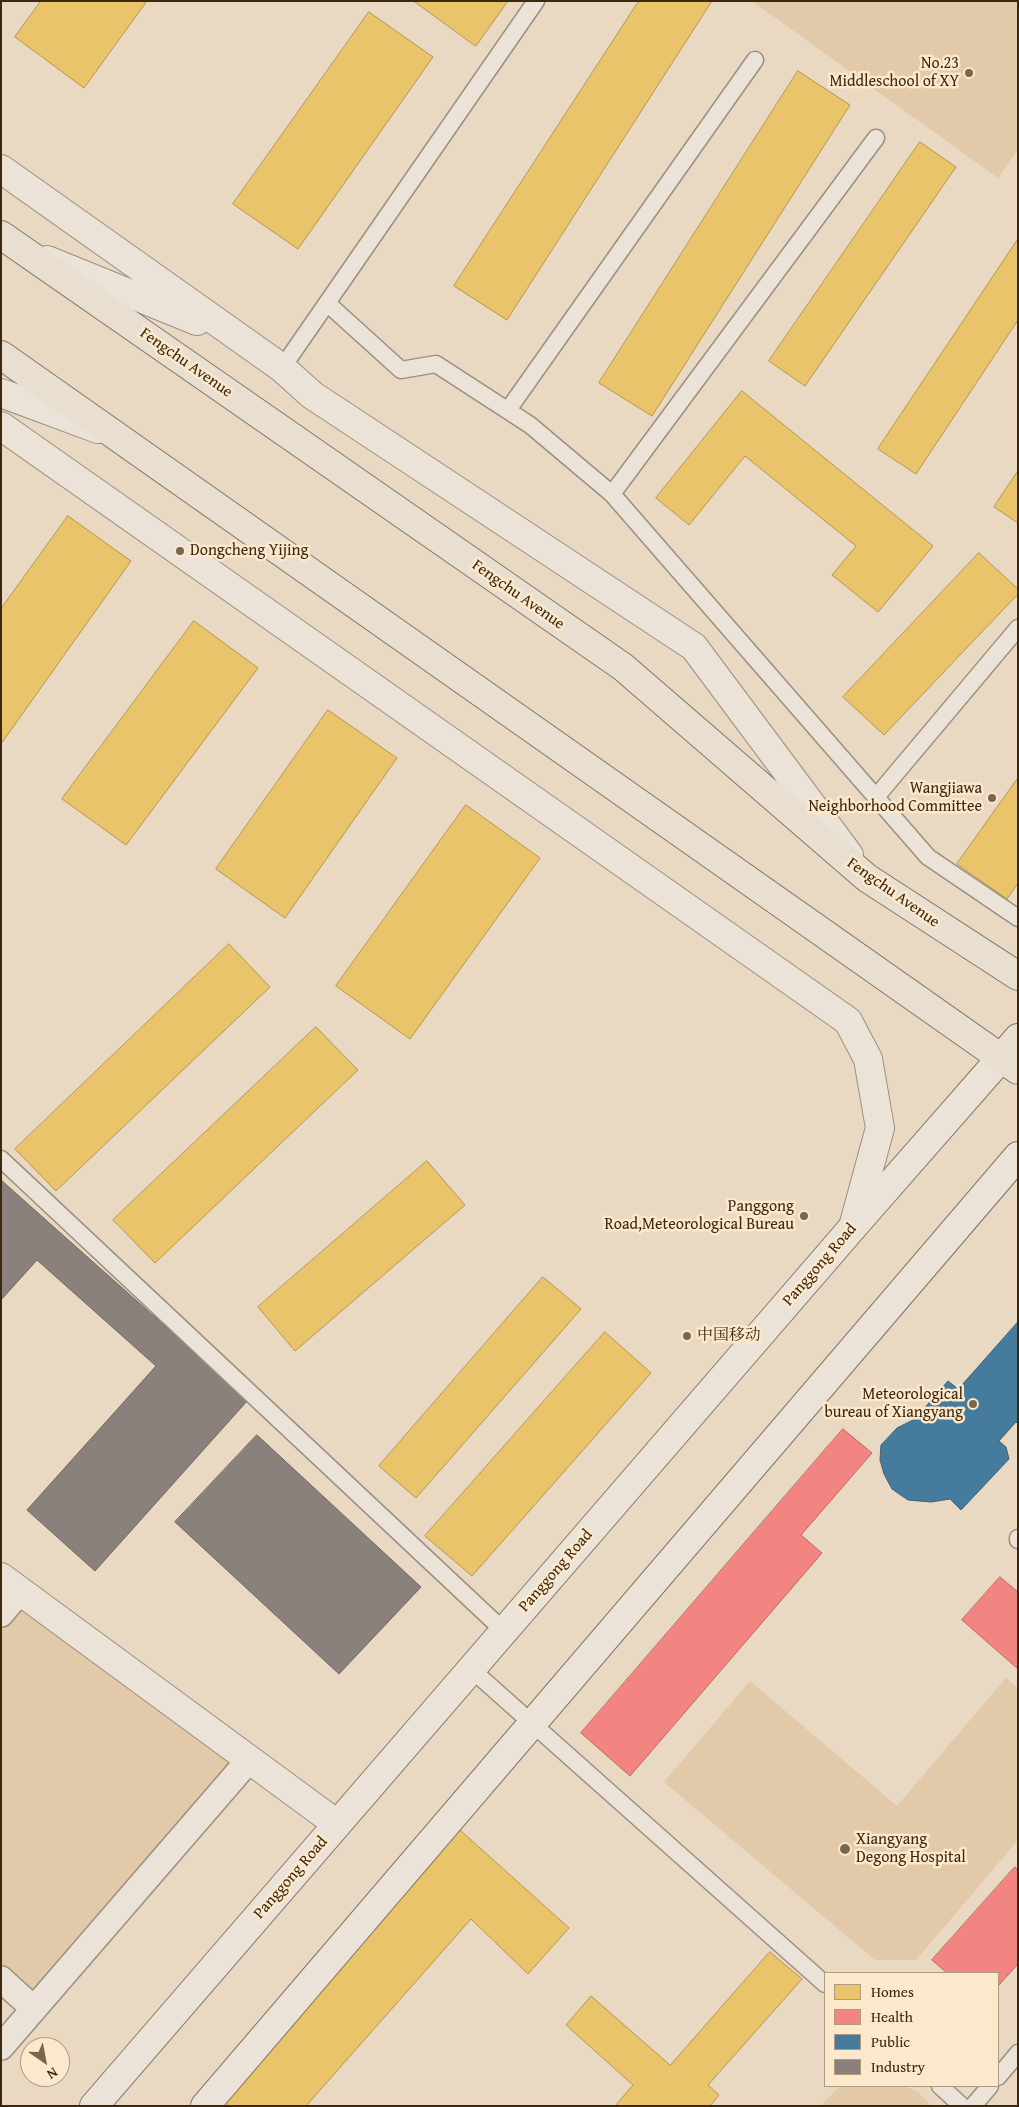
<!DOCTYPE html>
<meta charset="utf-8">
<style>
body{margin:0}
#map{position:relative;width:1019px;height:2107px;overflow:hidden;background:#e9d8c2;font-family:"Gentium Book Plus",serif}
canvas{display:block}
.frame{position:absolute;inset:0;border:2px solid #3b280f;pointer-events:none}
.legend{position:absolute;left:824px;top:1972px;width:175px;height:115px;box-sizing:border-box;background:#fce8cc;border:1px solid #af9b80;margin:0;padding:6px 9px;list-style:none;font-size:15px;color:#3b280f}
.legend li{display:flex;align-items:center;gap:10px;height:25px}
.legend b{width:25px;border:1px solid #af9b80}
.north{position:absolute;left:20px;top:2037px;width:50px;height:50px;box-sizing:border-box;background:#fce8cc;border:1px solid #af9b80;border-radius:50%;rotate:147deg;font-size:14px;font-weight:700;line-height:20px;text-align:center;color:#3b280f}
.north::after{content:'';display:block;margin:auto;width:18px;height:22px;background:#78664e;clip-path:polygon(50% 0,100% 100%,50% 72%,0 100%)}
</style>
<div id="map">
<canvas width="1019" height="2107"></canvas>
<div class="frame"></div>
<ul class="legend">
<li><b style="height:14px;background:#e9c46a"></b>Homes</li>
<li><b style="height:14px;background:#f28482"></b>Health</li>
<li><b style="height:14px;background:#457b9d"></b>Public</li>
<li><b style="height:14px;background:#8a817c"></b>Industry</li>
</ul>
<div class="north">N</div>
</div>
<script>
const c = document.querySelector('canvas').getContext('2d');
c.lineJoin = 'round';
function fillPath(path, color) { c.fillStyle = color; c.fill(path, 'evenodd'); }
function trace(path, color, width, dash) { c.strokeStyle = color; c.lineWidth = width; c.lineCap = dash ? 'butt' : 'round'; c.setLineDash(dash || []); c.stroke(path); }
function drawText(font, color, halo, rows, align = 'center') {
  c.font = font + ' "Gentium Book Plus","Noto Serif SC",serif'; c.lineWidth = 5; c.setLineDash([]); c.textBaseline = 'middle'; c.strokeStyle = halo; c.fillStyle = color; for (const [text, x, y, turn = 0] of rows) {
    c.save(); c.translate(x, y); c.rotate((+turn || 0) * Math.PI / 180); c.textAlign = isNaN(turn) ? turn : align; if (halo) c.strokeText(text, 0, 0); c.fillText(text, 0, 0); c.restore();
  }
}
fillPath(new Path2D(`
 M 752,1 L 1018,1 L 1018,149 L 998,178 Z
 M 20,1591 L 249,1760 L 34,2009 L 1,1979 L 1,1614 Z
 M 1006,1678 L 1018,1688 L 1018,1840 L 916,1960 L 875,1960 L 664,1782 L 750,1681 L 897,1806 Z
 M 840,2086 L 903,2086 L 917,2091 L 932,2106 L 820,2106 Z`), '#e1c9a9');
const homes = new Path2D(`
 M 41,1 L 147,1 L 84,88 L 15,37 Z
 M 414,1 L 508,1 L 476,46 Z
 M 639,1 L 712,1 L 507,320 L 454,286 Z
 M 369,12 L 433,57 L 298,249 L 233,204 Z
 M 798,71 L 850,105 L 652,416 L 599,383 Z
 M 920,142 L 956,167 L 805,386 L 769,361 Z
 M 1018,239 L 1018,320 L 916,474 L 878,449 Z
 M 742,391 L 933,546 L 878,612 L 832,575 L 856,546 L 745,456 L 689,525 L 656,498 Z
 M 1018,471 L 1018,523 L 994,507 Z
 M 68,516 L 131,561 L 1,744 L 1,609 Z
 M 979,553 L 1018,589 L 1018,594 L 884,735 L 843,697 Z
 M 194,621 L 258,668 L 126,845 L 62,799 Z
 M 328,710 L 397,758 L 285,918 L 216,869 Z
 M 1018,778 L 1018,883 L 1007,899 L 957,864 Z
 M 466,805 L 540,858 L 410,1039 L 336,986 Z
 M 229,944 L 270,987 L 56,1191 L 15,1149 Z
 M 316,1027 L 358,1070 L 155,1263 L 113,1220 Z
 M 427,1161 L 465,1205 L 295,1351 L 258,1307 Z
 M 543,1277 L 581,1309 L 416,1498 L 379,1466 Z
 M 605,1332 L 651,1373 L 472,1576 L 425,1536 Z
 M 460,1830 L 569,1928 L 528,1974 L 471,1919 L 306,2106 L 217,2106 Z
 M 770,1952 L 802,1979 L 708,2085 L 719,2095 L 710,2106 L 615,2106 L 633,2085 L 566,2025 L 591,1996 L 670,2065 Z`);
fillPath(homes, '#e9c46a');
trace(homes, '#b5954f', 1);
const health = new Path2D(`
 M 843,1429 L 872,1453 L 801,1535 L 822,1553 L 630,1776 L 581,1733 Z
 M 1000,1577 L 1018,1592 L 1018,1669 L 962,1620 Z
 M 1015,1867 L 1018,1870 L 1018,1964 L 998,1986 L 998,1973 L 947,1973 L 932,1960 Z`);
fillPath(health, '#f28482');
trace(health, '#bb6860', 1);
const public = new Path2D(`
 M 1018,1322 L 1018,1424 L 1016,1422 L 999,1441 L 1006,1447 L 1009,1459 L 961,1510 L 950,1499 L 931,1502 L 908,1500 L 892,1489 L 884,1474 L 880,1460 L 881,1445 L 897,1428 L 915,1419 L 948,1381 L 958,1389 Z`);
fillPath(public, '#457b9d');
trace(public, '#426272', 1);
const industry = new Path2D(`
 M 1,1180 L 248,1400 L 95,1571 L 27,1510 L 156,1366 L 37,1260 L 1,1300 Z
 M 257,1435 L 421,1587 L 339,1674 L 175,1522 Z`);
fillPath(industry, '#8a817c');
trace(industry, '#72665b', 1);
const service = new Path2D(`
 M 536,1 L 327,303 L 401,370 L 436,364 L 530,425 L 612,494 L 928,857 L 1018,918
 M 282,368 L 327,303
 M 508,410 L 755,60
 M 612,494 L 876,138
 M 876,797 L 1018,628
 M 1,1159 L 504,1631
 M 1018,1538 L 1018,1540
 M 471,1669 L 825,1984
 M 998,2077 L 1018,2053
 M 940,2086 L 962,2106
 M 973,2106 L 990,2086`);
const pedestrian = new Path2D(`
 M 1,1614 L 20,1591
 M 1,1979 L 34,2009
 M 1,2047 L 249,1760`);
const minor = new Path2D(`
 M 1,1577 L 337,1824`);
const tertiary = new Path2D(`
 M 1,169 L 282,368 L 312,395 L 694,647 L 849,855
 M 47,260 L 197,321
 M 1,393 L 98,429
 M 1,426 L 848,1021 L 868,1059 L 880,1128 L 853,1227`);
const secondary = new Path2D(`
 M 94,2106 L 853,1227 L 1001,1058
 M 205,2106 L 1018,1156`);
const primary = new Path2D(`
 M 1,235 L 623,667 L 867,878 L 1018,976
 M 1,355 L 1018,1070
 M 1001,1058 L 1018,1038`);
trace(service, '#9a8f7f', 19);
trace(pedestrian, '#9a8f7f', 28);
trace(minor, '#9a8f7f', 30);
trace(tertiary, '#9a8f7f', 30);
trace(secondary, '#827667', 30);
trace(primary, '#827667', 30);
trace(service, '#ece3d8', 16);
trace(pedestrian, '#ece3d8', 25);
trace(minor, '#ece3d8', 28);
trace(tertiary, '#ece3d8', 28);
trace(secondary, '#ece3d8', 28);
trace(primary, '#e8dfd1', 28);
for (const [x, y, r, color] of [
 [969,73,5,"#78664e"],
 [180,551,5,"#78664e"],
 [992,798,5,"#78664e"],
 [804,1216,5,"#78664e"],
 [687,1336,5,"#78664e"],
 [973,1404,5,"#78664e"],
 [845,1849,6,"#78664e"]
]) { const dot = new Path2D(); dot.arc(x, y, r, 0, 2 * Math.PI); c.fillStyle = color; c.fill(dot); trace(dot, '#fce8cc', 2); }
drawText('16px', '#3b280f', '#fce8cc', [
 ["No.23",959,64],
 ["Middleschool of XY",959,82],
 ["Dongcheng Yijing",190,551,"left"],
 ["Wangjiawa",982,789],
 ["Neighborhood Committee",982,807],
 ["Panggong",794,1207],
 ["Road,Meteorological Bureau",794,1225],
 ["中国移动",697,1336,"left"],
 ["Meteorological",963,1395],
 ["bureau of Xiangyang",963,1413],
 ["Xiangyang",856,1840,"left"],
 ["Degong Hospital",856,1858,"left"]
], 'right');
drawText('16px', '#3b280f', '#fce8cc', [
 ["Fengchu Avenue",186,363,35],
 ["Fengchu Avenue",518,595,35],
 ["Fengchu Avenue",893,893,35],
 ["Panggong Road",820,1265,-49],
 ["Panggong Road",556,1571,-49],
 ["Panggong Road",291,1878,-49]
]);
</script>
